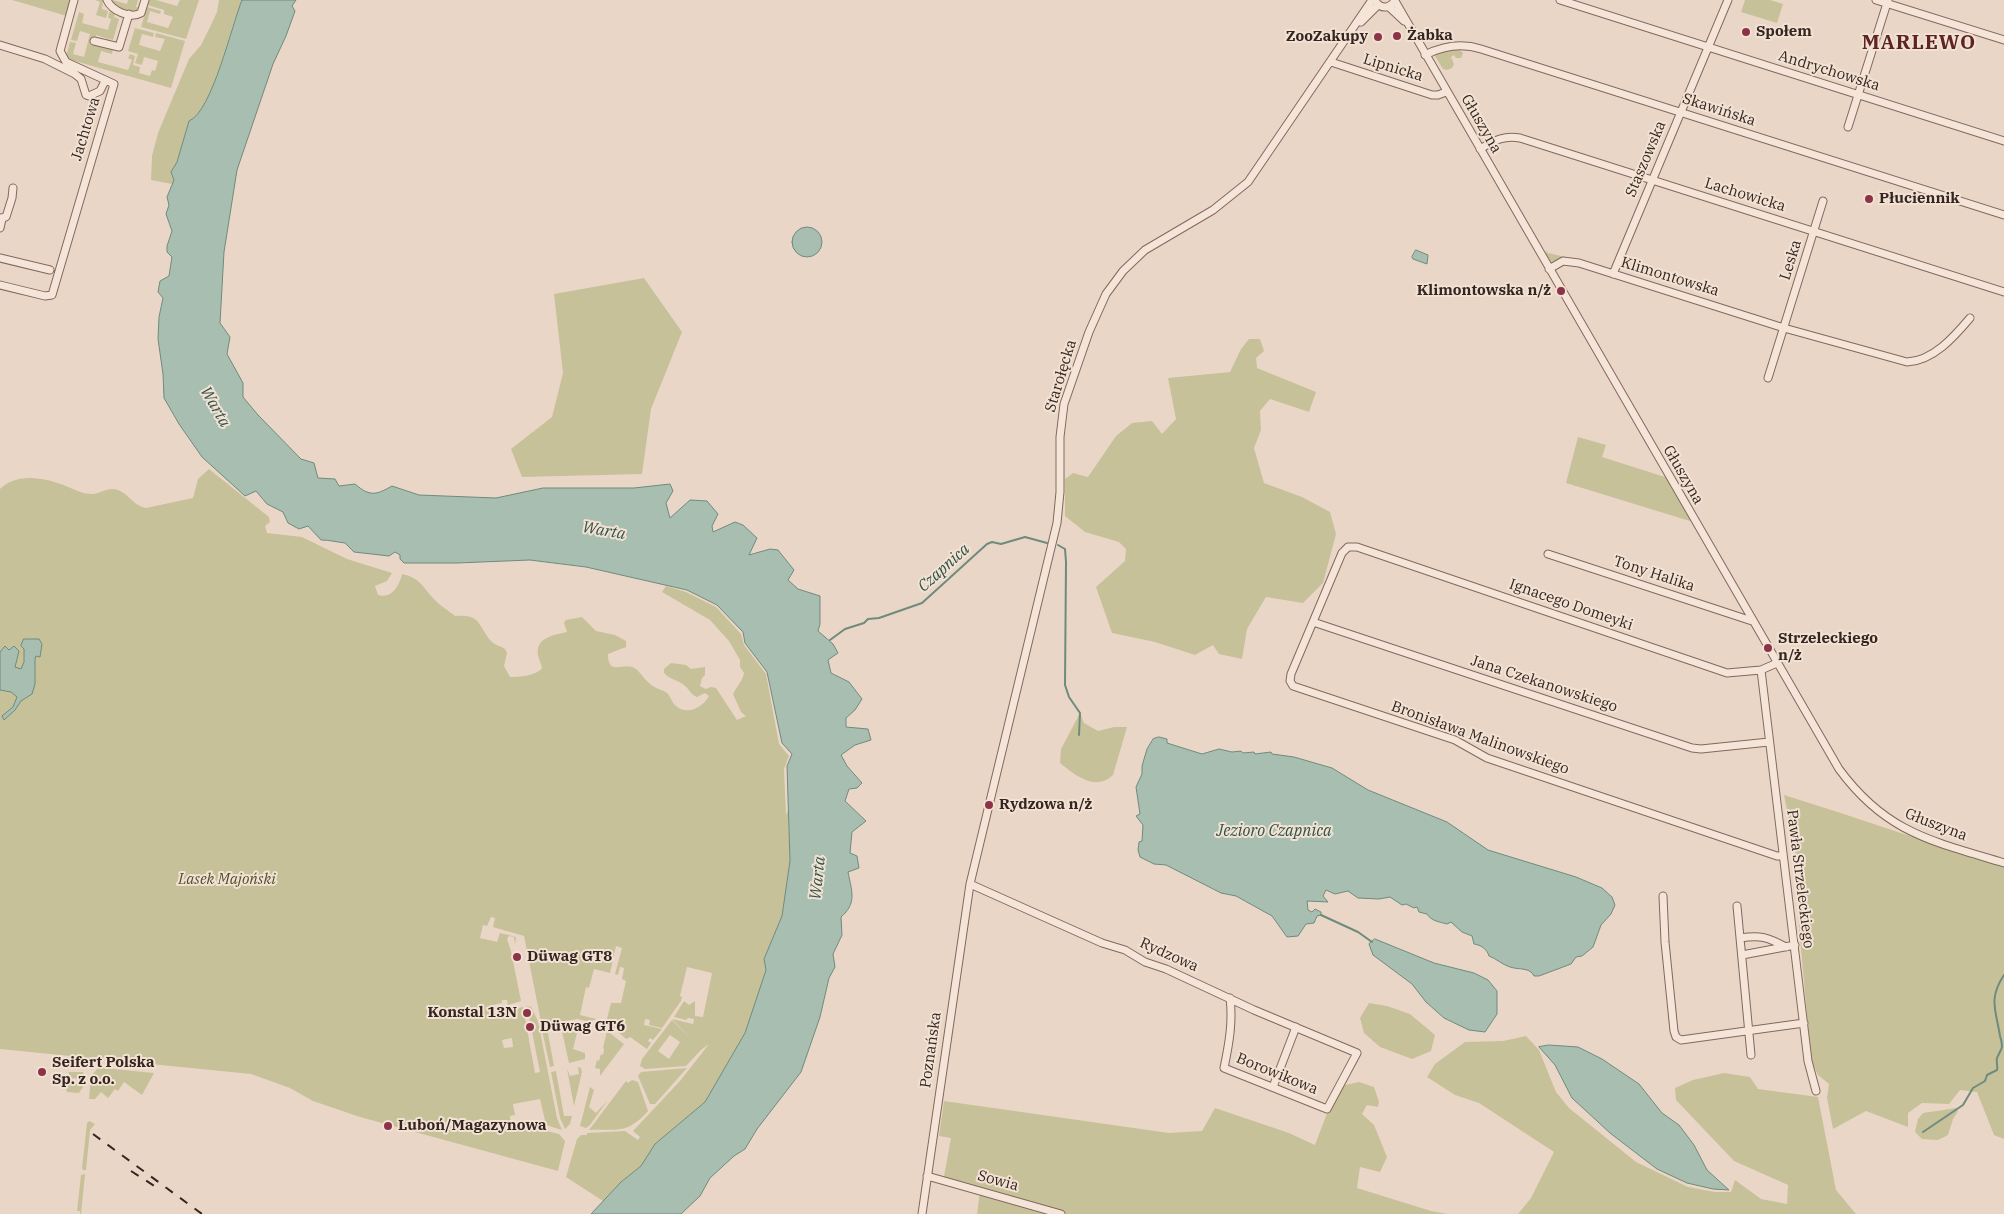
<!DOCTYPE html>
<meta charset="utf-8">
<style>
body{margin:0}
canvas{display:block;background:#ead6c6}
</style>
<canvas width="2004" height="1214"></canvas>
<script>
const c = document.querySelector('canvas').getContext('2d');
c.lineJoin = 'round';
function fillPath(path, color) { c.fillStyle = color; c.fill(path, 'evenodd'); }
function trace(path, color, width, dash) { c.strokeStyle = color; c.lineWidth = width; c.lineCap = dash ? 'butt' : 'round'; c.setLineDash(dash || []); c.stroke(path); }
function drawText(font, color, halo, rows, align = 'center') {
  c.font = font + ' "IBM Plex Serif",serif'; c.lineWidth = 4; c.setLineDash([]); c.textBaseline = 'middle'; c.strokeStyle = halo; c.fillStyle = color; for (const [text, x, y, turn = 0] of rows) {
    c.save(); c.translate(x, y); c.rotate((+turn || 0) * Math.PI / 180); c.textAlign = isNaN(turn) ? turn : align; if (halo) c.strokeText(text, 0, 0); c.fillText(text, 0, 0); c.restore();
  }
}
fillPath(new Path2D(`
 M 12,0 L 71,0 L 67,16 Z
 M 95,0 L 103,0 L 102,9 L 108,11 L 106,18 L 96,15 L 100,2 Z
 M 113,0 L 127,4 L 128,0 L 138,0 L 136,7 L 141,8 L 135,13 L 112,5 Z
 M 149,0 L 156,0 L 177,6 L 180,0 L 199,0 L 186,39 L 141,27 L 147,7 L 161,11 L 160,14 L 150,11 L 147,22 L 168,28 L 173,17 L 164,14 L 164,10 L 147,5 Z
 M 219,0 L 242,0 C 231,25 212,112 189,121 L 177,162 L 171,172 L 174,180 L 172,184 L 151,180 L 152,156 L 158,133 L 189,59 L 201,45 L 210,27 L 217,12 Z
 M 1745,0 L 1770,0 L 1783,4 L 1777,23 L 1741,12 Z
 M 79,12 L 84,14 L 82,23 L 108,30 L 111,19 L 108,18 L 109,12 L 115,13 L 114,17 L 119,19 L 113,40 L 109,39 L 108,43 L 108,39 L 96,35 L 93,43 L 113,49 L 112,54 L 101,51 L 98,62 L 128,70 L 132,60 L 128,58 L 130,54 L 135,56 L 133,65 L 140,67 L 139,73 L 150,76 L 152,70 L 155,71 L 158,61 L 144,57 L 142,65 L 135,63 L 138,54 L 128,51 L 135,28 L 154,33 L 153,37 L 142,34 L 139,45 L 160,51 L 165,39 L 155,37 L 156,33 L 185,41 L 171,88 L 71,60 L 63,54 L 67,53 L 70,42 L 76,43 L 73,54 L 84,57 L 90,34 L 80,31 L 77,41 L 71,40 Z
 M 1458,48 L 1463,53 L 1461,58 L 1456,58 L 1454,55 L 1451,57 L 1454,64 L 1452,68 L 1447,70 L 1443,69 L 1435,56 L 1436,52 Z
 M 1546,250 L 1548,253 L 1570,258 L 1549,262 L 1547,260 Z
 M 644,278 L 682,332 L 651,409 L 642,474 L 522,477 L 511,449 L 552,417 L 563,373 L 554,294 Z
 M 1249,339 L 1260,339 L 1264,351 L 1256,358 L 1257,368 L 1316,392 L 1309,412 L 1270,399 L 1260,411 L 1261,430 L 1254,448 L 1264,483 L 1302,497 L 1330,512 L 1336,534 L 1323,583 L 1303,603 L 1266,597 L 1247,629 L 1242,659 L 1219,654 L 1213,645 L 1195,655 L 1155,642 L 1112,633 L 1096,587 L 1125,561 L 1126,549 L 1119,542 L 1085,532 L 1065,516 L 1065,479 L 1073,473 L 1088,477 L 1116,436 L 1132,423 L 1152,421 L 1162,434 L 1176,419 L 1168,378 L 1230,372 L 1241,349 Z
 M 1578,437 L 1606,445 L 1602,457 L 1665,477 L 1693,522 L 1566,483 Z
 M 209,469 L 269,517 L 270,522 L 265,526 L 267,533 L 302,537 L 347,559 L 392,573 L 387,581 L 375,586 L 378,595 C 392,599 399,586 402,574 C 419,577 423,587 433,598 C 439,605 448,610 455,616 C 481,614 477,624 491,641 C 494,645 501,646 505,649 L 507,653 L 504,666 L 510,677 C 520,677 536,676 542,668 C 541,663 539,660 538,655 C 535,637 555,635 567,632 L 564,623 L 566,620 L 582,617 L 596,631 L 615,635 L 626,641 L 626,647 L 608,654 C 608,678 625,660 636,669 C 642,674 646,682 653,686 C 657,689 663,690 667,693 C 671,697 672,703 676,706 C 687,716 703,707 709,696 L 705,693 L 697,697 C 691,695 690,690 685,686 C 679,680 670,680 664,673 L 664,669 L 671,663 L 686,665 L 691,669 L 705,667 L 705,675 L 702,678 L 700,686 L 706,689 L 711,687 L 716,688 L 737,720 L 746,716 L 741,712 L 733,694 C 737,686 742,682 744,673 L 740,667 L 740,660 L 729,641 L 710,620 L 662,592 L 666,586 L 686,592 L 716,607 L 741,634 L 744,645 L 766,674 L 779,744 L 789,756 L 784,769 L 786,815 L 788,811 L 790,861 L 782,916 L 764,959 L 766,970 L 745,1033 L 705,1102 L 655,1144 L 641,1166 L 621,1182 L 603,1201 L 566,1177 L 577,1139 L 581,1135 L 587,1135 L 587,1133 L 625,1131 L 638,1140 L 640,1137 L 633,1131 L 680,1081 L 709,1044 L 701,1050 L 686,1066 L 645,1069 L 640,1066 L 642,1059 L 672,1020 L 692,1040 L 672,1019 L 693,1024 L 694,1019 L 688,1018 L 686,1020 L 674,1017 L 684,1001 L 689,1005 L 695,1001 L 695,1016 L 703,1017 L 712,973 L 687,967 L 680,996 L 682,997 L 681,1001 L 662,1028 L 649,1025 L 650,1020 L 645,1019 L 644,1025 L 662,1029 L 653,1040 L 650,1038 L 648,1041 L 651,1043 L 647,1049 L 630,1037 L 627,1039 L 625,1038 L 609,1024 L 609,1020 L 607,1019 L 611,1003 L 621,1003 L 626,981 L 622,979 L 624,968 L 620,967 L 618,975 L 615,974 L 622,948 L 616,946 L 610,973 L 594,969 L 589,988 L 586,987 L 580,1015 L 596,1019 L 595,1020 L 593,1020 L 591,1022 L 577,1019 L 546,1024 L 541,1022 L 524,936 L 493,927 L 495,918 L 491,917 L 487,926 L 483,925 L 480,938 L 497,942 L 500,933 L 516,937 L 515,945 L 514,937 L 509,936 L 507,939 L 511,951 L 521,1001 L 508,1005 L 507,1000 L 502,1000 L 502,1003 L 493,1005 L 495,1014 L 523,1007 L 535,1073 L 540,1072 L 527,1006 L 531,1007 L 538,1021 L 557,1118 L 562,1130 L 546,1125 L 540,1099 L 513,1104 L 515,1115 L 510,1116 L 511,1124 L 516,1124 L 517,1131 L 532,1128 L 559,1134 L 565,1141 L 558,1171 L 360,1117 L 313,1101 L 290,1088 L 251,1074 L 0,1049 L 0,489 C 18,472 45,478 66,486 C 73,489 83,494 91,494 C 101,494 108,486 118,490 C 129,494 135,507 146,508 L 193,498 L 198,479 ZM 670,1035 L 680,1042 L 669,1059 L 658,1051 ZM 512,1038 L 513,1047 L 504,1048 L 502,1040 Z
 M 1080,713 L 1084,723 L 1098,731 L 1114,727 L 1127,727 L 1113,775 C 1095,792 1075,775 1060,763 L 1061,749 Z
 M 1784,795 C 1858,818 1930,843 2004,867 L 2004,1139 L 1994,1135 L 1977,1092 L 1960,1090 L 1949,1104 L 1922,1103 L 1908,1113 L 1908,1127 L 1866,1111 L 1833,1129 L 1827,1098 L 1829,1084 L 1818,1075 L 1811,1060 L 1798,915 L 1805,900 Z
 M 1369,1003 L 1387,1006 L 1410,1014 L 1435,1035 L 1431,1051 L 1412,1059 L 1380,1047 L 1364,1033 L 1360,1018 Z
 M 570,1022 L 583,1024 L 582,1030 L 578,1029 L 573,1049 L 585,1053 L 585,1059 L 569,1063 L 561,1027 L 547,1028 L 554,1066 L 550,1067 L 542,1030 L 545,1027 Z
 M 607,1031 L 624,1044 L 600,1076 L 600,1069 L 595,1068 L 597,1060 L 599,1061 L 601,1054 L 603,1055 L 604,1049 L 603,1048 Z
 M 1526,1036 L 1539,1050 L 1556,1092 L 1569,1108 L 1636,1162 L 1688,1187 L 1715,1192 L 1731,1192 L 1735,1180 L 1761,1199 L 1787,1204 L 1788,1185 L 1734,1161 L 1676,1100 L 1675,1088 L 1693,1080 L 1724,1073 L 1750,1077 L 1758,1089 L 1818,1097 L 1836,1190 L 1856,1214 L 1518,1214 L 1531,1198 L 1554,1152 L 1479,1103 L 1455,1095 L 1427,1077 L 1435,1064 L 1465,1042 L 1503,1041 Z
 M 578,1067 L 581,1068 L 582,1072 L 574,1106 L 567,1069 L 570,1076 L 579,1074 Z
 M 98,1068 L 103,1068 L 154,1073 L 142,1095 L 124,1082 L 118,1091 L 115,1089 L 108,1098 L 101,1092 L 95,1099 L 89,1099 L 91,1076 Z
 M 687,1068 L 655,1104 L 650,1104 L 638,1076 L 641,1072 Z
 M 556,1071 L 564,1116 L 572,1116 L 570,1124 L 565,1129 L 560,1118 L 551,1072 Z
 M 69,1072 L 83,1072 L 84,1077 L 82,1079 L 68,1078 Z
 M 67,1080 L 72,1080 L 72,1084 L 80,1084 L 83,1087 L 79,1093 L 67,1092 L 65,1086 Z
 M 632,1080 L 638,1082 L 648,1111 C 627,1134 620,1129 589,1130 L 626,1081 L 628,1083 Z
 M 1359,1082 L 1374,1087 L 1379,1102 L 1378,1107 L 1367,1105 L 1362,1114 L 1374,1125 L 1387,1157 L 1380,1172 L 1360,1167 L 1357,1188 L 1431,1211 L 1448,1214 L 977,1214 L 980,1191 L 943,1182 L 951,1138 L 939,1136 L 944,1101 L 1169,1133 L 1202,1131 L 1215,1108 L 1289,1133 L 1315,1145 L 1329,1108 L 1341,1086 Z
 M 590,1087 L 594,1090 L 589,1107 L 596,1113 L 608,1100 L 590,1125 L 586,1128 L 580,1126 Z
 M 1956,1108 L 1958,1111 L 1953,1119 L 1948,1135 L 1938,1140 L 1922,1139 L 1915,1132 L 1918,1119 L 1923,1113 Z
 M 89,1121 L 95,1124 L 90,1130 L 86,1170 L 83,1170 L 82,1168 L 87,1123 Z
 M 85,1174 L 81,1214 L 80,1214 L 80,1211 L 77,1211 L 81,1175 Z`), '#c7c19a');
const water = new Path2D(`
 M 242,0 L 296,0 L 292,6 L 295,11 L 286,36 L 273,64 L 237,170 L 224,252 L 220,323 L 230,337 L 227,354 L 243,383 L 243,397 L 258,415 L 301,459 L 314,463 L 318,478 L 335,479 L 339,486 L 355,484 C 370,497 376,495 392,486 L 419,495 L 496,498 L 543,488 L 634,488 L 670,484 L 673,491 L 666,503 L 670,518 L 690,500 L 707,501 L 718,514 L 712,526 L 713,532 L 735,522 L 743,525 L 757,538 L 749,555 L 770,549 L 778,550 L 794,570 L 788,580 L 798,589 L 820,596 L 820,624 L 818,631 L 833,644 L 838,653 L 828,660 L 831,673 L 849,682 L 862,699 L 855,710 L 846,718 L 846,727 L 868,729 L 871,740 L 855,745 L 841,755 L 847,766 L 862,783 L 857,788 L 849,789 L 845,801 L 866,821 L 852,832 L 850,853 L 857,856 L 859,868 L 848,872 C 852,892 857,903 841,917 L 842,935 L 833,954 L 835,967 L 829,978 L 820,1017 L 801,1072 L 757,1129 L 745,1149 L 734,1156 L 710,1178 L 700,1196 L 681,1214 L 591,1214 L 621,1182 L 641,1166 L 655,1144 L 705,1102 L 745,1033 L 766,970 L 764,959 L 782,916 L 790,861 L 787,766 L 792,754 L 782,743 L 767,672 L 745,643 L 743,632 L 717,605 L 687,590 L 586,567 L 530,560 L 457,563 L 404,563 L 400,559 L 400,555 L 395,552 L 389,556 L 354,552 L 345,543 C 336,542 330,540 321,540 L 308,526 L 299,529 L 288,523 L 283,512 L 267,504 L 256,491 L 245,496 L 202,457 L 179,424 L 164,398 L 163,374 L 158,339 L 159,317 L 163,298 L 158,292 L 160,281 L 169,276 L 172,257 L 167,252 L 167,246 L 172,231 L 166,214 L 169,205 L 167,197 L 174,180 L 171,172 L 177,162 L 189,121 C 212,112 232,24 242,0 Z
 M792 242a15 15 0 1 1 30 0a15 15 0 1 1-30 0Z
 M 1416,250 L 1428,255 L 1427,264 L 1413,259 L 1412,257 Z
 M 24,639 L 39,639 L 42,644 L 40,657 L 36,656 L 35,659 L 35,684 L 32,694 L 21,701 L 15,710 L 4,720 L 2,716 L 13,707 L 17,697 L 11,692 L 0,690 L 0,652 L 5,646 L 9,650 L 14,646 L 19,651 L 15,667 L 21,669 L 24,662 L 24,649 L 21,646 Z
 M 1159,737 L 1167,739 L 1167,743 L 1202,754 L 1219,749 L 1232,752 L 1241,751 L 1243,753 L 1254,752 L 1255,754 L 1271,752 L 1272,754 L 1294,757 L 1332,768 L 1368,790 L 1447,822 L 1488,850 L 1576,877 L 1602,888 L 1612,897 L 1615,905 L 1611,914 L 1601,925 L 1593,947 L 1582,956 L 1576,957 L 1571,964 L 1539,976 L 1534,976 C 1530,967 1519,970 1510,967 C 1503,965 1497,959 1489,956 C 1487,949 1481,945 1474,944 L 1472,936 L 1462,932 L 1451,922 L 1447,924 C 1440,922 1431,921 1427,914 L 1419,912 L 1417,907 L 1414,908 L 1406,904 L 1402,905 L 1390,897 L 1379,899 L 1358,898 L 1348,891 L 1335,894 L 1326,890 L 1323,896 L 1328,902 L 1307,901 L 1308,910 L 1312,912 L 1315,909 L 1321,912 L 1321,915 L 1317,916 L 1314,923 L 1306,924 L 1298,936 L 1287,937 L 1272,916 L 1236,896 L 1221,893 L 1166,865 L 1154,864 L 1140,857 L 1138,850 L 1139,842 L 1142,841 L 1143,825 L 1136,816 L 1140,814 L 1136,787 L 1142,774 L 1142,766 L 1147,749 L 1153,739 Z
 M 1375,939 L 1434,963 L 1474,973 L 1488,980 L 1497,991 L 1497,1014 L 1485,1032 L 1469,1030 L 1444,1018 L 1426,1002 L 1412,984 L 1373,955 L 1369,944 Z
 M 1549,1045 L 1578,1047 L 1602,1059 L 1639,1084 L 1662,1113 L 1679,1125 L 1694,1145 L 1707,1170 L 1729,1190 L 1713,1189 L 1687,1183 L 1657,1169 L 1610,1133 L 1572,1098 L 1555,1065 L 1539,1047 Z`);
fillPath(water, '#a7beb1');
trace(water, '#6e8b7d', 1);
trace(new Path2D(`
 M 1058,545 L 1065,549 L 1066,562 L 1065,685 L 1069,697 L 1080,713 L 1079,735
 M 830,640 L 845,629 L 864,623 L 868,619 L 879,618 L 922,603 L 987,544 L 992,542 L 1001,544 L 1025,537 L 1047,543
 M 1321,915 L 1358,932 L 1372,942
 M 1923,1132 L 1963,1105 L 1973,1088 L 1985,1081 L 1987,1075 L 1997,1070 C 1998,1066 1996,1062 1997,1058 C 1998,1055 2001,1051 2002,1047 C 2002,1044 2001,1039 2000,1036 C 1996,1010 1988,999 2004,975`), '#6e8b7d', 2);
const minor = new Path2D(`
 M 107,0 C 112,11 130,19 141,13 L 145,0
 M 1560,0 L 2004,141
 M 1876,0 L 2004,40
 M 1395,1 L 1839,769 C 1886,833 1932,841 2004,863
 M 1376,2 C 1382,10 1391,8 1395,0
 M 1389,7 L 1404,21
 M 1361,22 L 1378,5
 M 94,41 L 119,47 L 129,14
 M 0,45 L 45,59 L 75,74 L 81,79 L 86,95 L 89,96 L 100,91 L 105,81
 M 1425,55 C 1443,46 1462,43 1481,49 L 2004,215
 M 1331,62 L 1432,95 L 1438,95 L 1446,92
 M 1848,127 L 1888,0
 M 1480,149 C 1494,141 1503,135 1520,138 L 2004,292
 M 0,218 L 6,217 L 12,198 L 13,188
 M 0,228 L 2,219
 M 0,258 L 50,270
 M 1549,269 L 1563,261 L 1579,263 L 1784,328 L 1907,362 C 1933,361 1954,337 1970,318
 M 1613,274 L 1728,0
 M 0,285 L 45,296 L 52,295 L 114,84 L 66,62 L 60,51 L 74,0
 M 1768,378 L 1823,201
 M 1548,554 L 1752,621
 M 1313,622 L 1692,748 L 1701,749 L 1769,742
 M 1777,663 L 1761,670 L 1727,673 L 1357,547 L 1348,547 L 1342,553 L 1291,674 L 1290,681 L 1293,686 L 1455,740 L 1487,758 L 1777,856 L 1783,856
 M 1761,670 L 1808,1061 L 1816,1091
 M 970,884 L 1102,943 L 1125,950 L 1145,962 L 1166,969 L 1254,1010 L 1357,1053 L 1327,1109 L 1224,1068 C 1229,1044 1233,1022 1230,998
 M 1663,896 L 1665,942 L 1674,1031 L 1676,1037 L 1681,1040 L 1804,1023
 M 1737,906 L 1751,1055
 M 1740,938 C 1761,935 1767,937 1786,947
 M 1742,955 L 1795,945
 M 1273,1087 L 1296,1027
 M 927,1176 L 1061,1214
 M 922,1214 L 970,884 L 1057,523 L 1060,492 L 1060,437 L 1064,404 L 1089,332 L 1106,294 L 1123,271 L 1145,250 L 1213,210 L 1248,182 L 1372,0`);
trace(minor, '#83685d', 9);
trace(minor, '#f5e5d8', 7);
trace(new Path2D(`
 M 93,1134 L 202,1214
 M 131,1171 L 156,1187`), '#352520', 2, [9, 9]);
for (const [x, y, r, color] of [
 [1746,32,5,"#8c3349"],
 [1397,36,5,"#8c3349"],
 [1378,37,5,"#8c3349"],
 [1869,199,5,"#8c3349"],
 [1561,291,5,"#8c3349"],
 [1768,648,5,"#8c3349"],
 [989,805,5,"#8c3349"],
 [517,957,5,"#8c3349"],
 [527,1013,5,"#8c3349"],
 [530,1027,5,"#8c3349"],
 [42,1072,5,"#8c3349"],
 [388,1126,5,"#8c3349"]
]) { const dot = new Path2D(); dot.arc(x, y, r, 0, 2 * Math.PI); c.fillStyle = color; c.fill(dot); trace(dot, '#f2e2d4', 2); }
drawText('bold 15px', '#352520', '#f2e2d4', [
 ["Społem",1756,32],
 ["Żabka",1407,36],
 ["ZooZakupy",1368,37,"right"],
 ["Płuciennik",1879,199],
 ["Klimontowska n/ż",1551,291,"right"],
 ["Strzeleckiego",1778,639],
 ["n/ż",1778,656],
 ["Rydzowa n/ż",999,805],
 ["Düwag GT8",527,957],
 ["Konstal 13N",517,1013,"right"],
 ["Düwag GT6",540,1027],
 ["Seifert Polska",52,1063],
 ["Sp. z o.o.",52,1080],
 ["Luboń/Magazynowa",398,1126]
], 'left');
drawText('15px', '#352520', '#f2e2d4', [
 ["Lipnicka",1393,68,17],
 ["Andrychowska",1829,71,17],
 ["Skawińska",1719,110,18],
 ["Głuszyna",1481,124,60],
 ["Jachtowa",86,129,-73],
 ["Staszowska",1646,159,-67],
 ["Lachowicka",1745,195,17],
 ["Leska",1791,260,-73],
 ["Klimontowska",1670,277,17],
 ["Starołęcka",1061,376,-73],
 ["Głuszyna",1683,475,60],
 ["Tony Halika",1654,574,18],
 ["Ignacego Domeyki",1571,605,19],
 ["Jana Czekanowskiego",1544,684,18],
 ["Bronisława Malinowskiego",1480,738,20],
 ["Głuszyna",1936,825,21],
 ["Pawła Strzeleckiego",1800,879,83],
 ["Rydzowa",1169,955,24],
 ["Poznańska",931,1050,-82],
 ["Borowikowa",1277,1074,22],
 ["Sowia",998,1181,15]
]);
drawText('italic 15px', '#4f4f28', '#f2e2d4', [
 ["Lasek Majoński",227,880]
]);
drawText('italic 16px', '#305348', '#f2e2d4', [
 ["Warta",215,407,60],
 ["Warta",604,531,10],
 ["Czapnica",944,568,-42],
 ["Jezioro Czapnica",1274,831],
 ["Warta",818,878,-84]
]);
c.letterSpacing = '1px';
drawText('bold 20px', '#5d2325', '#f2e2d4', [
 ["MARLEWO",1919,43]
]);
c.letterSpacing = '0px';
</script>
